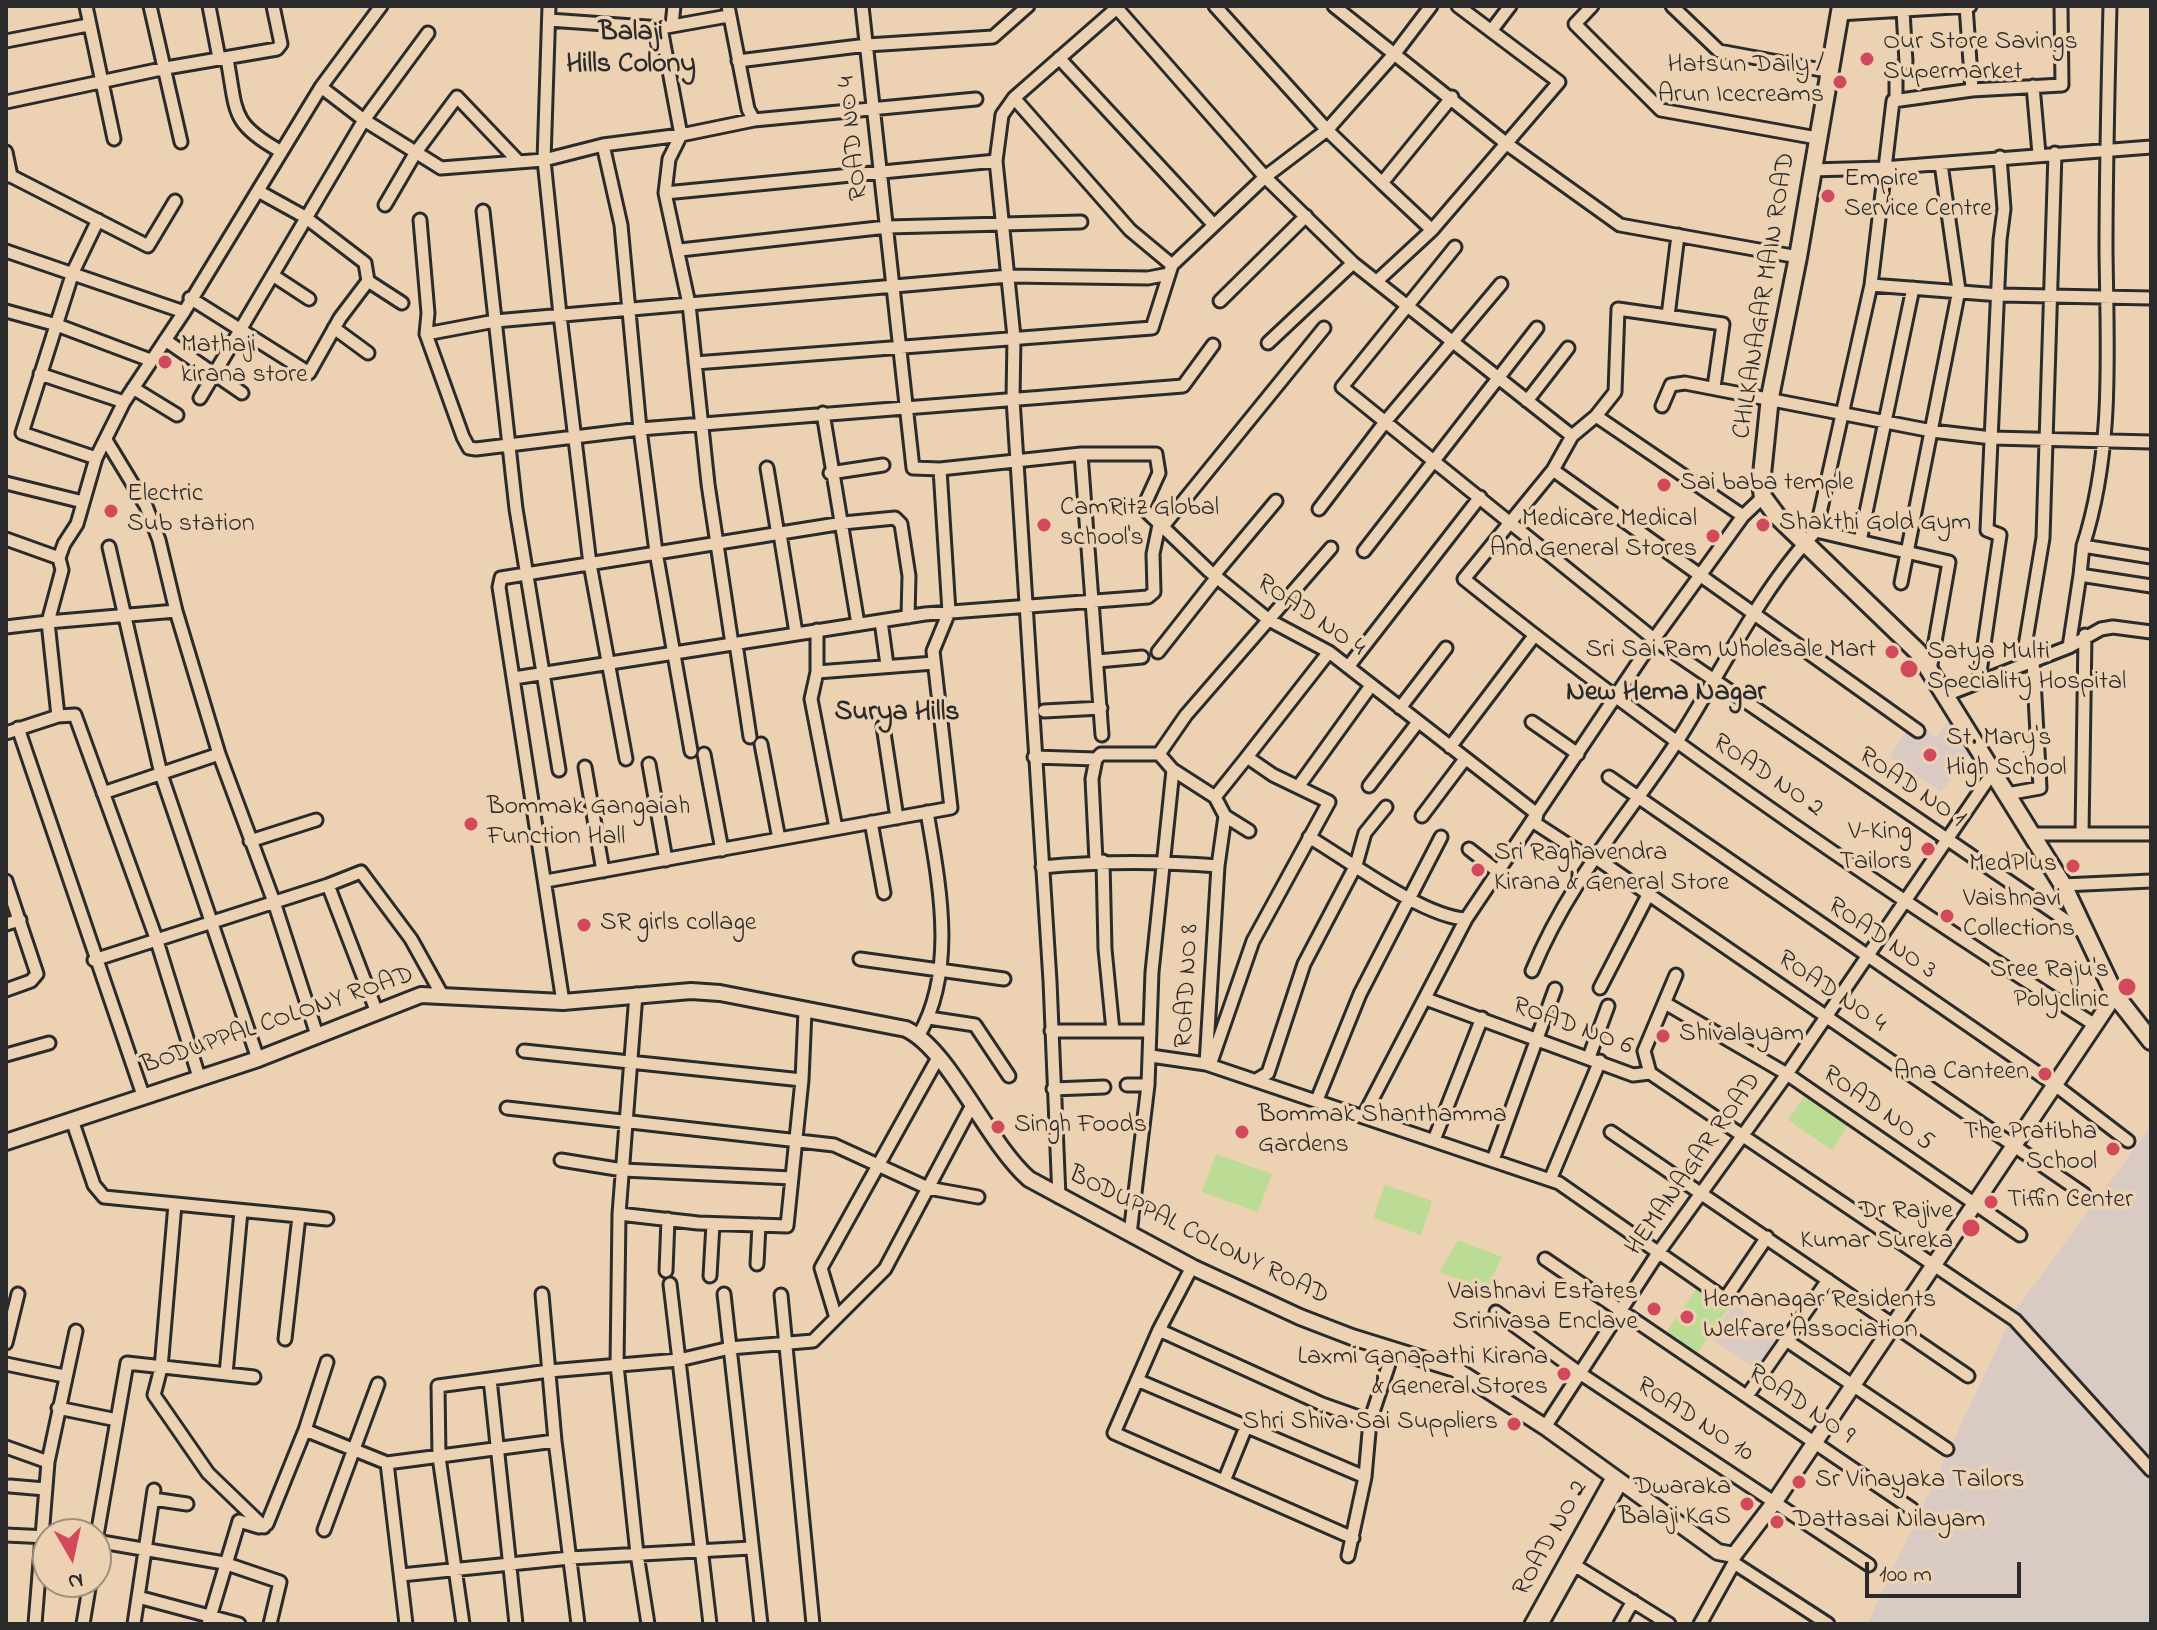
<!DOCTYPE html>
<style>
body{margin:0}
#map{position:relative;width:2157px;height:1630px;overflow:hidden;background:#ecd2b3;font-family:"Indie Flower",sans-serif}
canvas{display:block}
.frame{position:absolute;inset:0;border:8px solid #2b2b2b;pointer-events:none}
.north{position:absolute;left:32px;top:1518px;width:80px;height:80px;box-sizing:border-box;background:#ecd2b3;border:2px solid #9f8f7d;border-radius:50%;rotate:171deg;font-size:22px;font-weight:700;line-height:32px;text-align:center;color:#2b2b2b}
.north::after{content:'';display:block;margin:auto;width:28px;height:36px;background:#d1495b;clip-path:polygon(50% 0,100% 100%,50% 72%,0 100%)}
.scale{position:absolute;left:1865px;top:1562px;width:156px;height:36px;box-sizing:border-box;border:4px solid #2b2b2b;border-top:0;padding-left:10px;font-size:24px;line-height:28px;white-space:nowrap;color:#2b2b2b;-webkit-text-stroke:6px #ecd2b3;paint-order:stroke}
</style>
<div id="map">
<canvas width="2157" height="1630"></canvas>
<div class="frame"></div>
<div class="north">N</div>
<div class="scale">100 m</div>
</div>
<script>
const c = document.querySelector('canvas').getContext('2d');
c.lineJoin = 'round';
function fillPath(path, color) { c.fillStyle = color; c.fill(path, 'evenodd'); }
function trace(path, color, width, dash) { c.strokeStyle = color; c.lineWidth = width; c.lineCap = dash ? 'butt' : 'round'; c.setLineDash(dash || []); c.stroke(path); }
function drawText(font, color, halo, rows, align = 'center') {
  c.font = font + ' "Indie Flower",sans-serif'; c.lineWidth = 7; c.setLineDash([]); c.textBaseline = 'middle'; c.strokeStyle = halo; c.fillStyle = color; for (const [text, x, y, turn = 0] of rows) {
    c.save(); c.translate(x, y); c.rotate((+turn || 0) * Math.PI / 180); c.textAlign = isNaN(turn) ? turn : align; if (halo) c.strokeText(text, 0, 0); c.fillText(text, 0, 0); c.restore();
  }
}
fillPath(new Path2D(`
 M 1950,720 L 1971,753 L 1941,792 L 1890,757 L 1911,722 L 1936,737 Z
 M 2151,1126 L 2151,1624 L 1867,1624 L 2014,1312 Z
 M 1734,1304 L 1779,1335 L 1756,1369 L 1710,1338 Z`), '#d9cbc4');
fillPath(new Path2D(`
 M 1806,1094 L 1849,1124 L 1832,1150 L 1788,1120 Z
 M 1216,1154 L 1272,1174 L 1258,1212 L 1202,1192 Z
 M 1385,1185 L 1432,1201 L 1421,1235 L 1373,1218 Z
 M 1458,1240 L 1502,1257 L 1487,1289 L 1439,1272 Z
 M 1697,1288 L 1728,1309 L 1696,1355 L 1665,1334 Z`), '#bcdb94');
const minor = new Path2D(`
 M 86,6 L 114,139
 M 150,6 L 181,142
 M 209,6 L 219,58
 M 549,6 L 544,160 L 560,315 L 590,564 L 626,759
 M 728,6 L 748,109 L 754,120
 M 862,6 L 913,468 L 940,469 L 1081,454 L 1156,454 L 1159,473 L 1143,508 L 1209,571 L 1269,620 L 1329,652 L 1537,814 L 1535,823 L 1581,853 L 1593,856 L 2084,1194
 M 1115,6 L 1265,177 L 1353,263 L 1572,436
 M 1215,6 L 1327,130 L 1382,183
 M 1334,6 L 1507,144 L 1620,225 L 1798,257
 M 1592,6 L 1575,24 L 1661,110 L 1817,138
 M 1672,6 L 1719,51 L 1827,71
 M 1966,6 L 1972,90
 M 2110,6 C 2108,87 2106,169 2106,250 C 2107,350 2114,450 2083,546 L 2151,557
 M 1903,11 L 1906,62
 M 1839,14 L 1970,6
 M 549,20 L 661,28 L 728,16
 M 672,25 L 674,6
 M 661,28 L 681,135 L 669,159 L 665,193 L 689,304 L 708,484 L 732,644
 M 1491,31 L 1510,6
 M 6,41 L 88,25
 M 1059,58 L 1213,224
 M 227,59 C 237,112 230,123 280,151
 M 738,61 L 867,45 L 993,37 L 1028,6
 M 2033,86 L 2039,154
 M 321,87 L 364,120 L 441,168 L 544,160 L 603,145 L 681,135 L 754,120 L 976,99
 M 1896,97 L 1896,68
 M 1014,98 L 1130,230 L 1172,265
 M 6,102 L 166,68 L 277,49 L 281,44 L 273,6
 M 603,145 L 621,225 L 640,429 L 656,552 L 691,751
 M 6,152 L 11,176 L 6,176
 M 996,161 L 1014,337 L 1013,399 L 1050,981 L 1059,1197
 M 1811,170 L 1883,168 L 2151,147
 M 11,176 L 148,246 L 175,201
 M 665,193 L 996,161 L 1002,115 L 1014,98 L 1119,6
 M 385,205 L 416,152 L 457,97 L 518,161
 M 483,211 L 516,509 L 559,770
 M 420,220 L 428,313 L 426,334 L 495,321 L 1009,276 L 1148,278 L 1169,274
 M 1432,230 L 1559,82 L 1458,6
 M 680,250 L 887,227 L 1081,222
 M 6,251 L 184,312
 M 274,276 L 309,299
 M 1378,280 L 1432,230 L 1382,183 L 1452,97
 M 368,281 L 402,303
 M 1871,285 L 2000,295 L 2151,298
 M 190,298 L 309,373 L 340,318 L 368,281 L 365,263 L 305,217 L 258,191
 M 1220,301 L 1306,216
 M 6,311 L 57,325 L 150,360
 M 1668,316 L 1678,235
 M 334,328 L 368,353
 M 426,334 L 463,437 L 469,448 L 476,449 L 640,429 L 1183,386 L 1213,345
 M 165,340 L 242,393
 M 1268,343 L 1353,263
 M 695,363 L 1152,328 L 1172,265 L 1265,177 L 1327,130 L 1396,52 L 1431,6
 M 40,374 L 124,402
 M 1714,387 L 1723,324 L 1618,309 L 1615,392 L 1596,416 L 1572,436 L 1553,470 L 1464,579 C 1662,739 1880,888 2095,1025
 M 133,388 L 177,415
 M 200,398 L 364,120 L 428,33
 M 1527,401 L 1568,348
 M 1662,406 L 1671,385 L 1685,383 L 1932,431 L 1992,438 L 2151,442
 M 823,413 L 858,624
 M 1596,416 L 1743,516
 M 106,440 L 146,506 L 159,540 L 176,611 L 219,754 L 274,902 L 317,1035
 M 1081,454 L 1102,735
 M 96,458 L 22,433 L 73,272 L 98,220
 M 767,468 L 778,535
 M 1553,470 L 1918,731
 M 830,473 L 883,465
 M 6,483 L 83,502
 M 1763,497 L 1743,516 L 1654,639 L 2083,932
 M 1319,509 L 1385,422 L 1501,284
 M 1164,525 L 1324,328
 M 1816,531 L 1871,285 L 1893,101 L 1972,90 L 2062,85 L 2061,6
 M 780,534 L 796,633
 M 6,539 L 59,558
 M 1860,541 L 1913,288
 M 109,547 L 161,774 L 258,1059
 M 1364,551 L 1537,328
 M 1214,575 L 1276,501
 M 2080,575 L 2083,546
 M 1901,583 L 1959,290 L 1941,164
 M 176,611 L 48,622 L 62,570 L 59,558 L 64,544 L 77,524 L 96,458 L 124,402 L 184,312 L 321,87 L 381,6
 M 881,621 L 887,665
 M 6,627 L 48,622 L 58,716 L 6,733
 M 817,630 L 817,672 L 811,699 L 836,828
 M 736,644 L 750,737
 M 2069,647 L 2080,575 L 2151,586
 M 1158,652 L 1217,577
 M 1098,661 L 1142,657
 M 2022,664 L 2043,538 L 2055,153
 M 1348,667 L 1480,497
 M 817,672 L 934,663
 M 514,678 L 925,614 L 1148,597 L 1154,592 L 1153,554 L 1160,520
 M 1979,679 L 2000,535 L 1987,530 L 2000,240 L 2004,209 L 2000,157
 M 1946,695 L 2069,647 L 2101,629 L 2113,627 L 2151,632
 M 1400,708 L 1446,648
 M 1044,711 L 1101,708
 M 58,716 L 75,715 L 156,938 L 199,1077
 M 1532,722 L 1578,754
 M 883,726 L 897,818
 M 18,728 L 143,1095
 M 761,744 L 779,839
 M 1450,747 L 1534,636
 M 704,754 L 722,850
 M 1159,754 L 1186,715 L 1331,548
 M 1034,757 L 1096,759 L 1101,754 L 1159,754 L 1173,770 L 1215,797 L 1225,816 L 1249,831
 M 1247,757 L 1329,652
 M 1096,759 L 1092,779 L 1096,861
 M 649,764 L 666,860
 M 585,767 L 603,871
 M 1609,777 L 2055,1085 L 2128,1141
 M 1369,786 L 1418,722
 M 1298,787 L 1370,687
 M 103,793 L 219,754
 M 2007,794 L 2040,788 L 2033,661
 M 1225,816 L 1218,866 L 1206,1064 L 1559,1183 L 1725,1299 L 1767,1237
 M 1422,816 L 1465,759
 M 871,822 L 884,893
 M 2031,834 L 2151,834
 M 2082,834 L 2085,635
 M 1309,837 C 1348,860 1423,917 1466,919
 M 250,841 L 316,820
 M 1469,849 L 1497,871
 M 1103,861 L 1105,949 L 1113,1031
 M 1042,867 C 1101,861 1158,861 1218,866
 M 6,881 L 37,974 L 31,981 L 6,990
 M 546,881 L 951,808 L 933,651 L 949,612 L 940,469
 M 328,885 L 361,872 L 411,939 L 441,993
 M 2063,885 L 2151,881
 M 6,924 L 20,920
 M 860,959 L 1004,979
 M 94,960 L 328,885 L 376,1010
 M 1532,971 C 1570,879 1625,821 1678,740 C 1720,674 1762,587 1816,531 L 1949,562 L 1930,670
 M 1600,988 L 1647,897
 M 636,994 L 619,1214 L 617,1365 L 637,1554 L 648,1624
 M 1426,999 L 1633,1075 L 1650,1073 L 2015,1320 L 2151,1470
 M 563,1002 L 499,587 L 501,578 L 843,523 L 895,518 L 901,524 L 909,576 L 908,617
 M 1665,1003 L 1787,1074 L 2020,1235
 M 929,1018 L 975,1025 L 1009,1076
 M 1051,1031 L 1150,1031
 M 919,1035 C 957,969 939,883 927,812
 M 524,1051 L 802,1080
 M 6,1055 L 49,1043
 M 1151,1056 L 1206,1064
 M 1589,1057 L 1608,1006
 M 1210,1065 L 1253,941 L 1329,802 L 1273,775 L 1247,757 L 1215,797
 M 1650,1073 L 1644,1051 L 1676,975
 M 1258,1079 L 1268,1073 L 1304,964 L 1356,865 L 1365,833 L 1386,807
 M 1127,1085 L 1148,1085
 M 1053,1089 L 1104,1087
 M 1317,1100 L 1360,994 L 1441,837
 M 507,1108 L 834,1145 L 928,1188 L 978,1197
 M 1364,1115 L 1466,919 L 1654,639 L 1342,387 L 1455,247
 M 72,1120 L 94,1185 L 104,1197 L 299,1216 L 285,1339
 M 1611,1132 L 1968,1376
 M 1434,1140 L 1482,1018
 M 561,1160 L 623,1170 L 792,1178
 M 1493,1160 L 1555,989
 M 1550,1180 L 1600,1061
 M 175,1204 L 161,1368 L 154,1395 L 208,1473 L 264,1527
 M 619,1214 L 698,1223 L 787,1226 L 802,1080 L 805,1011
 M 299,1216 L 327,1219
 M 1130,1234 L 1148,1085 L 1152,972 L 1173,770
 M 1545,1259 L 1912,1509
 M 757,1264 L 759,1225
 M 1192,1267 L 1159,1330 L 1114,1433 L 1353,1538
 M 666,1271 L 668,1219
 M 710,1276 L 713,1224
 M 670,1284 L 710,1624
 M 542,1294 L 555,1441
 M 724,1294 L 761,1624
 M 781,1295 L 813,1624
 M 1496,1312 L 1581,1374 L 1869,1565
 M 836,1318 L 821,1268 L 939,1056
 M 1786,1340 L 1947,1449
 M 6,1343 L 18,1294
 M 6,1364 L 64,1376
 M 226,1374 L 241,1211
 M 254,1377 L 127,1363 L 96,1541 L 224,1563 L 280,1582 L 270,1624
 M 490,1379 L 516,1624
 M 1137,1380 L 1365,1477 L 1370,1421 L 1322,1404 L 1159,1330
 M 1747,1396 L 1828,1280
 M 58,1408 L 117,1420
 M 1370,1421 L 1394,1349
 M 1545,1427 L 1658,1253 L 1787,1074 L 1993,772
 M 305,1430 L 387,1463
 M 6,1447 L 48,1462
 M 1224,1481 L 1246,1427
 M 10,1486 L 45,1489
 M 153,1499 L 187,1504
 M 324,1530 L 378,1384
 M 6,1535 L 48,1537
 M 1734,1555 L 1734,1563 L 1828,1624
 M 1348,1556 L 1365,1477
 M 1571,1563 L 1669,1624
 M 401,1575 L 570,1558 L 751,1548
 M 138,1597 L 239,1624
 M 35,1624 L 48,1462 L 76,1331
 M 83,1624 L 90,1582
 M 134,1624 L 154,1490
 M 208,1624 L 239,1521 L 259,1527 L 267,1524 L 305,1430 L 327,1362
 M 406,1624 L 387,1463 L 555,1441 L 578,1624
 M 463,1624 L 439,1457 L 438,1386 L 549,1371 L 679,1360 L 730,1348 L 813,1341 L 885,1269 L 971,1107
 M 1531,1624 L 1613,1476
 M 1542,1624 L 1621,1483
 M 1620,1624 L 1633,1601
 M 1700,1624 L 1734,1563`);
const tertiary = new Path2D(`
 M 6,1142 L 258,1059 L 421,995 L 563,1002 L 691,991 L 720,993 L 906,1029 C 950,1050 986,1141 1029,1179 L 1192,1267 L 1300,1317 L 1352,1337 L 1455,1369 L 1545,1427 L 1718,1552 L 1734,1555 L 1776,1500 L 2115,995`);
const secondary = new Path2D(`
 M 1841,6 L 1798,257 L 1770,397 L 1761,484 L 1763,497 L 1777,516 L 1918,652 L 2063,885 L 2115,995 L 2151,1041`);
trace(minor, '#2b2b2b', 17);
trace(tertiary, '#2b2b2b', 20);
trace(secondary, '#2b2b2b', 22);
trace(minor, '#ecd2b3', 11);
trace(tertiary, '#ecd2b3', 14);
trace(secondary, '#ecd2b3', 16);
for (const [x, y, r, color] of [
 [1867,59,8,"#d1495b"],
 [1840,82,8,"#d1495b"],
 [1828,196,8,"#d1495b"],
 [165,362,8,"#d1495b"],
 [1664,485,8,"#d1495b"],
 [111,511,8,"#d1495b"],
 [1044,525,8,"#d1495b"],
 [1763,525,8,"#d1495b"],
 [1713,536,8,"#d1495b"],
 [1892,652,8,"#d1495b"],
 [1909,669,10,"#d1495b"],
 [1930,755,8,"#d1495b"],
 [471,824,8,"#d1495b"],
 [1928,849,8,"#d1495b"],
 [2073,866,8,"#d1495b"],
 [1478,870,8,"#d1495b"],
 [1947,916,8,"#d1495b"],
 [584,925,8,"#d1495b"],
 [2127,987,10,"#d1495b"],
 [1663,1036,8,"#d1495b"],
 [2045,1074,8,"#d1495b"],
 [998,1127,8,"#d1495b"],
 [1242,1132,8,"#d1495b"],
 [2113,1149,8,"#d1495b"],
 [1991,1202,8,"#d1495b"],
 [1971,1228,10,"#d1495b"],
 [1654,1309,8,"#d1495b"],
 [1687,1317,8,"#d1495b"],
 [1564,1374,8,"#d1495b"],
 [1514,1424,8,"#d1495b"],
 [1799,1482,8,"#d1495b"],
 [1747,1504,8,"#d1495b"],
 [1777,1522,8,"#d1495b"]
]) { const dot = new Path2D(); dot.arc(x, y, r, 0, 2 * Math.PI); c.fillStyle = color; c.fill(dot); trace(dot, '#ecd2b3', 3); }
drawText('26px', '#2b2b2b', '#ecd2b3', [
 ["Our Store Savings",1883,44],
 ["Supermarket",1883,74],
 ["Hatsun Daily /",1824,67,"right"],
 ["Arun Icecreams",1824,97,"right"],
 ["Empire",1844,181],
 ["Service Centre",1844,211],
 ["Mathaji",181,347],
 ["kirana store",181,377],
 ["Sai baba temple",1680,485],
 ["Electric",127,496],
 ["Sub station",127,526],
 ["CamRitz Global",1060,510],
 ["school's",1060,540],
 ["Medicare Medical",1697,521,"right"],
 ["And General Stores",1697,551,"right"],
 ["Shakthi Gold Gym",1779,525],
 ["Sri Sai Ram Wholesale Mart",1876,652,"right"],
 ["Satya Multi",1927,654],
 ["Speciality Hospital",1927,684],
 ["St. Mary's",1946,740],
 ["High School",1946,770],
 ["Bommak Gangaiah",487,809],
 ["Function Hall",487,839],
 ["V-King",1912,834,"right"],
 ["Tailors",1912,864,"right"],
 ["Sri Raghavendra",1494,855],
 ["Kirana & General Store",1494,885],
 ["MedPlus",2057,866,"right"],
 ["Vaishnavi",1963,901],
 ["Collections",1963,931],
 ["SR girls collage",600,925],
 ["Sree Raju's",2109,972,"right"],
 ["Polyclinic",2109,1002,"right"],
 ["Shivalayam",1679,1036],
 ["Ana Canteen",2029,1074,"right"],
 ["Bommak Shanthamma",1258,1117],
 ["Gardens",1258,1147],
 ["Singh Foods",1014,1127],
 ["The Pratibha",2097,1134,"right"],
 ["School",2097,1164,"right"],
 ["Tiffin Center",2007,1202],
 ["Dr Rajive",1953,1213,"right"],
 ["Kumar Sureka",1953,1243,"right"],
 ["Vaishnavi Estates",1638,1294,"right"],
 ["Srinivasa Enclave",1638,1324,"right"],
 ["Hemanagar Residents",1703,1302],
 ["Welfare Association",1703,1332],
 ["Laxmi Ganapathi Kirana",1548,1359,"right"],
 ["& General Stores",1548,1389,"right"],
 ["Shri Shiva Sai Suppliers",1498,1424,"right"],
 ["Sr Vinayaka Tailors",1815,1482],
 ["Dwaraka",1731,1489,"right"],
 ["Balaji KGS",1731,1519,"right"],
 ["Dattasai Nilayam",1793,1522]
], 'left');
drawText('26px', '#2b2b2b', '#ecd2b3', [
 ["ROAD NO 4",855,138,-96],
 ["CHILKANAGAR MAIN ROAD",1766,296,-81],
 ["ROAD NO 4",1310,617,34],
 ["ROAD NO 2",1767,777,34],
 ["ROAD NO 1",1911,789,34],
 ["ROAD NO 3",1881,940,34],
 ["ROAD NO 8",1189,986,-87],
 ["ROAD NO 4",1831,993,34],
 ["BODUPPAL COLONY ROAD",278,1022,-19],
 ["ROAD NO 6",1572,1028,20],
 ["ROAD NO 5",1877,1110,35],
 ["HEMANAGAR ROAD",1695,1165,-55],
 ["BODUPPAL COLONY ROAD",1198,1237,26],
 ["ROAD NO 9",1800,1406,34],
 ["ROAD NO 10",1694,1421,33],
 ["ROAD NO 2",1552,1539,-61]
]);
drawText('bold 28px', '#2b2b2b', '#ecd2b3', [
 ["Balaji",631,34],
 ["Hills Colony",631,66],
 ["New Hema Nagar",1666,694],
 ["Surya Hills",897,714]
]);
</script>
